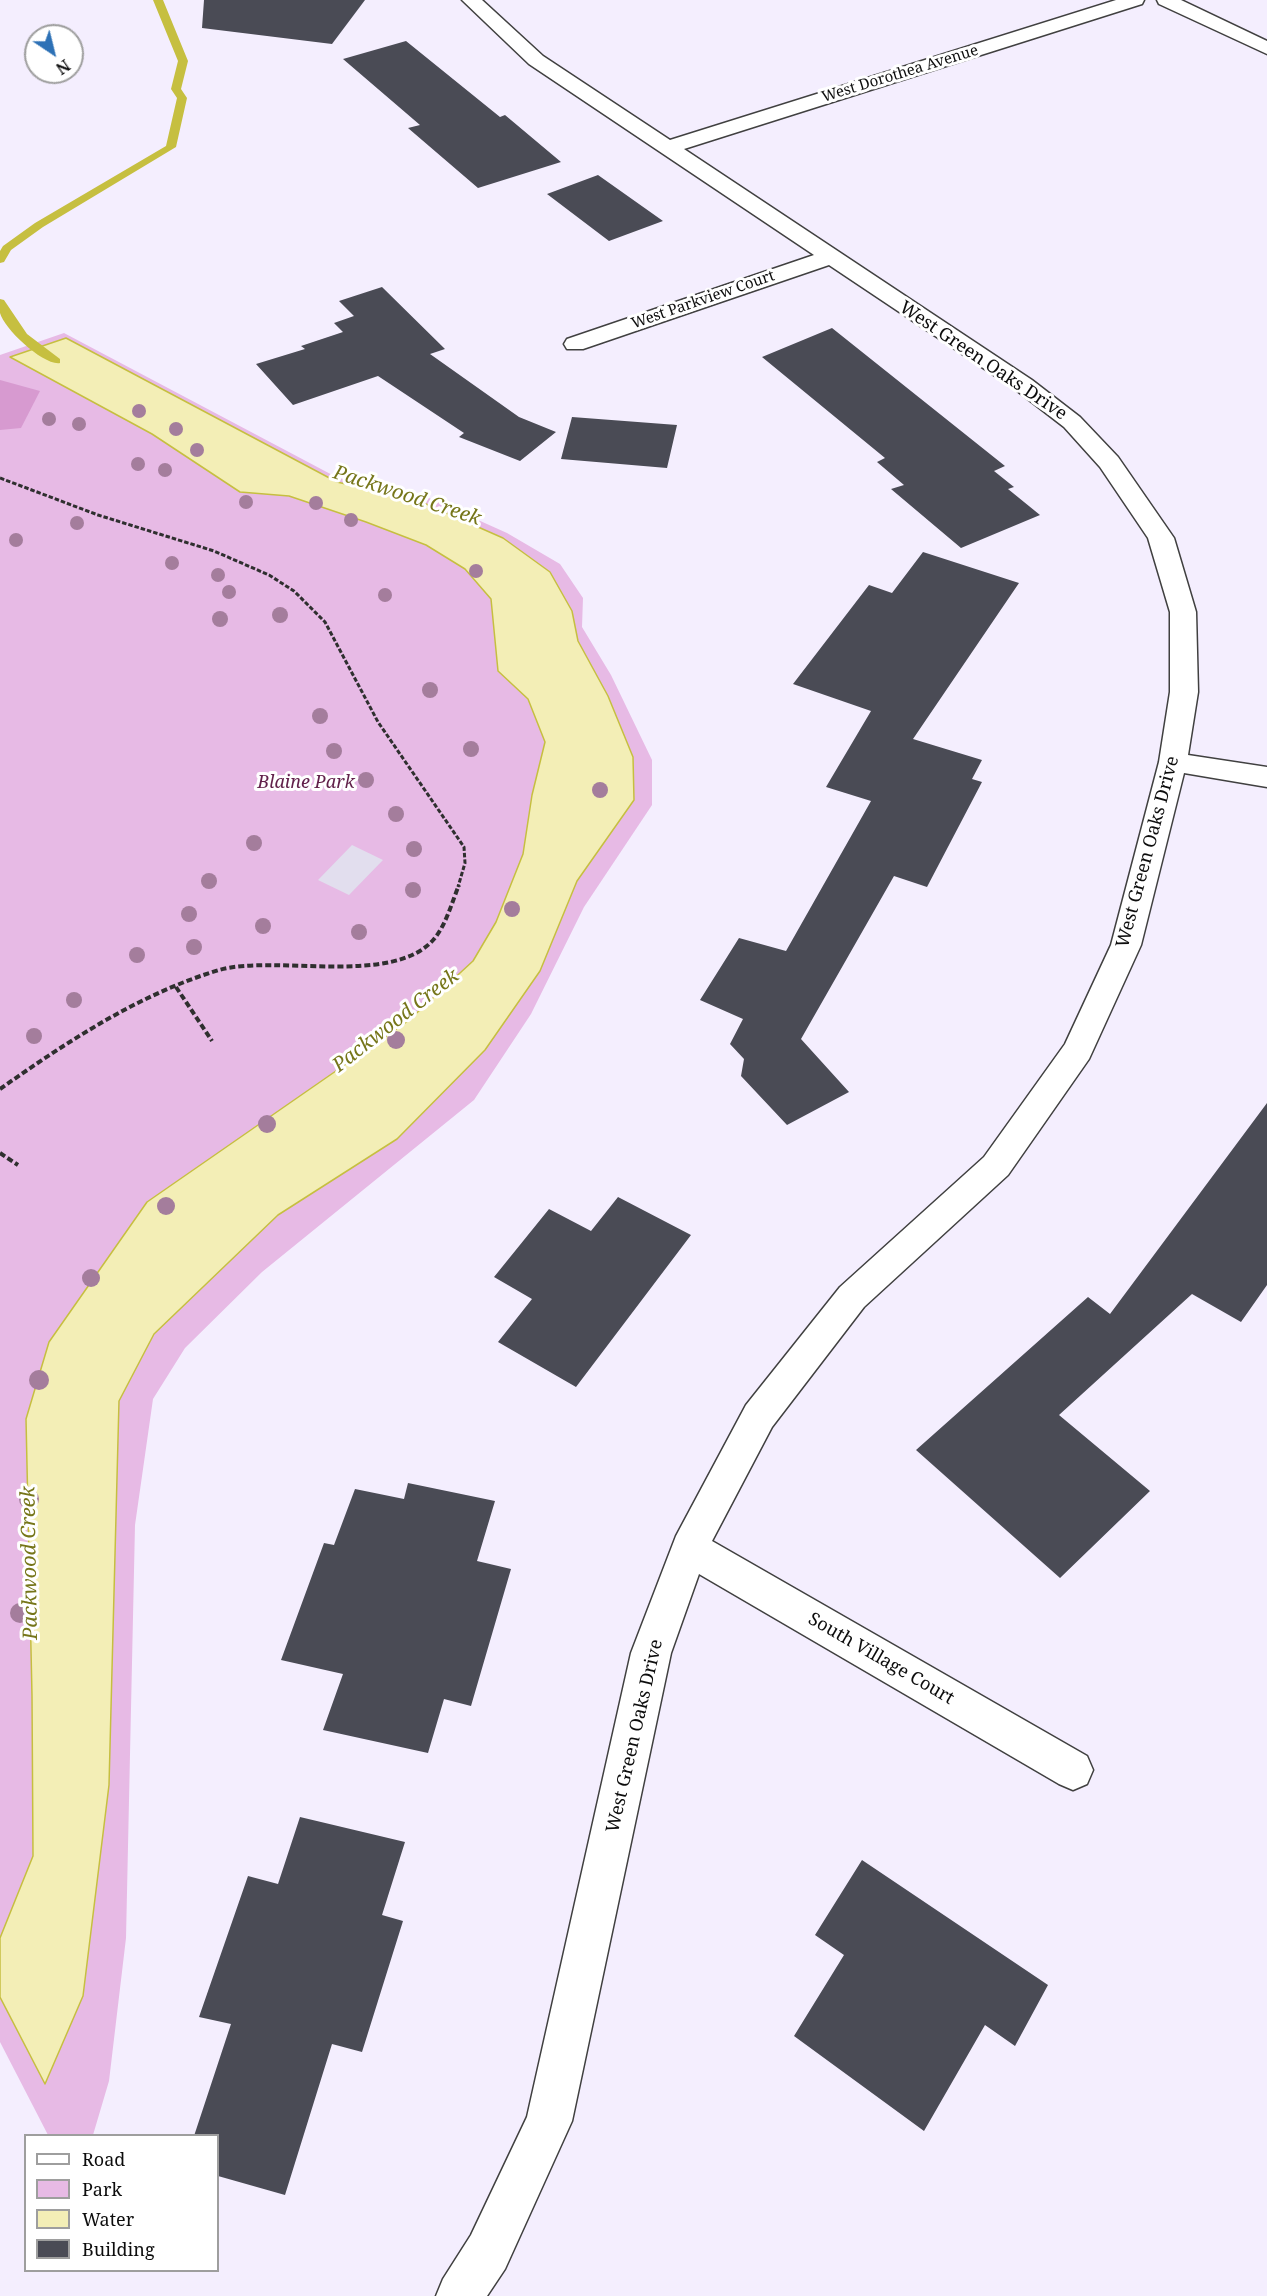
<!DOCTYPE html>
<style>
body{margin:0}
#map{position:relative;width:1267px;height:2296px;overflow:hidden;background:#f4eefe;font-family:"Noto Serif",serif}
canvas{display:block}
.legend{position:absolute;left:24px;top:2134px;width:195px;height:138px;box-sizing:border-box;background:#fff;border:2px solid #9e9e9e;margin:0;padding:8px 10px;list-style:none;font-size:18px;color:#0d0d0d}
.legend li{display:flex;align-items:center;gap:12px;height:30px}
.legend b{width:30px;border:2px solid #9e9e9e}
.north{position:absolute;left:24px;top:24px;width:60px;height:60px;box-sizing:border-box;background:#fff;border:2px solid #9e9e9e;border-radius:50%;rotate:145deg;font-size:16px;font-weight:700;line-height:24px;text-align:center;color:#0d0d0d}
.north::after{content:'';display:block;margin:auto;width:21px;height:27px;background:#2d71b6;clip-path:polygon(50% 0,100% 100%,50% 72%,0 100%)}
</style>
<div id="map">
<canvas width="1267" height="2296"></canvas>
<ul class="legend">
<li><b style="height:8px;background:#fff"></b>Road</li>
<li><b style="height:16px;background:#e7bae5"></b>Park</li>
<li><b style="height:16px;background:#f3eeb6"></b>Water</li>
<li><b style="height:16px;background:#4a4b55"></b>Building</li>
</ul>
<div class="north">N</div>
</div>
<script>
const c = document.querySelector('canvas').getContext('2d');
c.lineJoin = 'round';
function fillPath(path, color) { c.fillStyle = color; c.fill(path, 'evenodd'); }
function trace(path, color, width, dash) { c.strokeStyle = color; c.lineWidth = width; c.lineCap = dash ? 'butt' : 'round'; c.setLineDash(dash || []); c.stroke(path); }
function drawText(font, color, halo, rows, align = 'center') {
  c.font = font + ' "Noto Serif",serif'; c.lineWidth = 6; c.setLineDash([]); c.textBaseline = 'middle'; c.strokeStyle = halo; c.fillStyle = color; for (const [text, x, y, turn = 0] of rows) {
    c.save(); c.translate(x, y); c.rotate((+turn || 0) * Math.PI / 180); c.textAlign = isNaN(turn) ? turn : align; if (halo) c.strokeText(text, 0, 0); c.fillText(text, 0, 0); c.restore();
  }
}
fillPath(new Path2D(`
 M 64,333 L 338,478 L 429,498 L 507,533 L 560,564 L 583,598 L 582,627 L 611,675 L 652,760 L 652,805 L 584,907 L 531,1014 L 474,1100 L 262,1272 L 185,1348 L 153,1399 L 135,1525 L 126,1938 L 109,2081 L 93,2135 L 48,2135 L 0,2042 L 0,355 Z`), '#e7bae5');
fillPath(new Path2D(`
 M 0,380 L 40,391 L 21,428 L 0,430 Z`), '#d79ad0');
fillPath(new Path2D(`
 M 352,845 L 383,860 L 349,895 L 318,880 Z`), '#e2deee');
const water = new Path2D(`
 M 66,338 L 337,482 L 419,501 L 503,538 L 550,572 L 572,611 L 578,641 L 608,696 L 633,757 L 634,800 L 577,881 L 540,971 L 485,1050 L 397,1139 L 278,1215 L 154,1334 L 119,1401 L 109,1785 L 83,1996 L 45,2084 L 0,1997 L 0,1938 L 33,1856 L 32,1696 L 26,1419 L 49,1342 L 147,1202 L 408,1021 L 473,961 L 496,922 L 523,854 L 532,795 L 545,742 L 528,699 L 498,671 L 491,599 L 465,569 L 426,545 L 366,522 L 289,496 L 240,492 L 152,434 L 10,357 Z`);
fillPath(water, '#f3eeb6');
trace(water, '#c6bf40', 1.5);
fillPath(new Path2D(`
 M 153,0 L 163,0 L 188,61 L 181,89 L 187,98 L 176,147 L 43,227 L 11,250 L 4,262 L 0,263 L 0,251 L 3,246 L 35,223 L 166,146 L 177,98 L 171,89 L 178,61 Z
 M 0,299 L 4,300 L 27,334 L 60,359 L 60,363 C 44,366 4,329 0,313 C 0,309 0,303 0,299 Z`), '#c6bf40');
fillPath(new Path2D(`
 M 204,0 L 365,0 L 332,44 L 202,28 Z
 M 406,41 L 500,117 L 505,115 L 561,162 L 478,188 L 408,128 L 420,125 L 343,59 Z
 M 598,175 L 663,221 L 609,241 L 547,194 Z
 M 382,287 L 445,349 L 430,354 L 519,417 L 556,432 L 520,461 L 459,437 L 464,433 L 378,376 L 293,405 L 256,364 L 305,349 L 301,346 L 343,332 L 334,323 L 354,316 L 339,301 Z
 M 832,328 L 1005,466 L 994,471 L 1014,487 L 1008,489 L 1040,515 L 961,548 L 891,489 L 904,485 L 877,462 L 885,458 L 762,357 Z
 M 572,417 L 677,425 L 667,468 L 561,459 Z
 M 923,552 L 1019,583 L 913,739 L 982,760 L 972,779 L 982,782 L 927,887 L 894,876 L 801,1039 L 849,1092 L 787,1125 L 741,1076 L 744,1059 L 730,1044 L 743,1019 L 700,1000 L 739,938 L 786,951 L 871,801 L 826,787 L 871,711 L 793,684 L 869,585 L 892,593 Z
 M 1267,1103 L 1267,1285 L 1241,1322 L 1192,1294 L 1059,1415 L 1150,1491 L 1060,1578 L 916,1450 L 1088,1297 L 1110,1314 Z
 M 618,1197 L 691,1235 L 576,1387 L 498,1342 L 532,1299 L 494,1277 L 549,1209 L 591,1231 Z
 M 408,1483 L 495,1501 L 477,1561 L 511,1569 L 471,1706 L 444,1699 L 428,1753 L 323,1730 L 343,1674 L 281,1660 L 324,1543 L 334,1545 L 355,1489 L 404,1499 Z
 M 300,1817 L 405,1842 L 382,1915 L 403,1921 L 362,2052 L 332,2044 L 285,2195 L 218,2176 L 218,2136 L 194,2136 L 231,2024 L 199,2017 L 248,1876 L 278,1884 Z
 M 862,1860 L 1048,1985 L 1015,2046 L 985,2025 L 924,2131 L 794,2036 L 844,1955 L 815,1935 Z`), '#4a4b55');
const street = new Path2D(`
 M 462,0 L 482,0 L 543,56 L 670,140 L 1116,0 L 1144,0 L 1142,4 L 684,149 L 1032,380 L 1080,417 L 1118,457 L 1174,538 L 1196,612 L 1198,692 L 1188,755 L 1267,767 L 1267,787 L 1184,773 L 1141,945 L 1089,1059 L 1008,1175 L 864,1307 L 772,1427 L 712,1541 L 1087,1756 L 1093,1770 L 1087,1784 L 1073,1790 L 1059,1784 L 699,1574 L 671,1653 L 572,2121 L 505,2269 L 487,2296 L 436,2296 L 443,2279 L 471,2235 L 527,2117 L 631,1653 L 676,1536 L 746,1405 L 840,1287 L 984,1157 L 1065,1044 L 1111,945 L 1159,762 L 1170,692 L 1170,612 L 1148,538 L 1100,467 L 1064,427 L 1016,390 L 829,265 L 583,349 L 567,349 L 564,344 L 567,339 L 814,255 L 529,64 Z
 M 1157,0 L 1181,0 L 1267,41 L 1267,54 L 1159,4 Z`);
trace(street, '#404040', 3);
trace(new Path2D(`
 M 0,478 L 98,515 L 214,551 L 269,575 L 294,591 L 325,622 L 378,722 L 464,847 L 465,863 L 458,887`), '#2f2f2f', 3, [4.5, 2]);
trace(new Path2D(`
 M 176,987 L 212,1041
 M 0,1089 C 67,1042 139,994 219,970 C 276,954 393,987 434,939 C 446,925 452,902 459,885
 M 0,1153 L 18,1165`), '#2f2f2f', 4, [6, 3]);
fillPath(street, '#fff');
c.fillStyle = '#a47d9c';
for (const [x, y, r] of [
 [139,411,7],
 [49,419,7],
 [79,424,7],
 [176,429,7],
 [197,450,7],
 [138,464,7],
 [165,470,7],
 [246,502,7],
 [316,503,7],
 [351,520,7],
 [77,523,7],
 [16,540,7],
 [172,563,7],
 [476,571,7],
 [218,575,7],
 [229,592,7],
 [385,595,7],
 [280,615,8],
 [220,619,8],
 [430,690,8],
 [320,716,8],
 [471,749,8],
 [334,751,8],
 [366,780,8],
 [600,790,8],
 [396,814,8],
 [254,843,8],
 [414,849,8],
 [209,881,8],
 [413,890,8],
 [512,909,8],
 [189,914,8],
 [263,926,8],
 [359,932,8],
 [194,947,8],
 [137,955,8],
 [74,1000,8],
 [34,1036,8],
 [396,1040,9],
 [267,1124,9],
 [166,1206,9],
 [91,1278,9],
 [39,1380,10],
 [29,1499,10],
 [20,1613,10]
]) { c.beginPath(); c.arc(x, y, r, 0, 2 * Math.PI); c.fill(); }
drawText('15px', '#0d0d0d', '#fff', [
 ["West Dorothea Avenue",900,74,-17],
 ["West Parkview Court",703,300,-19]
]);
drawText('18px', '#0d0d0d', '#fff', [
 ["West Green Oaks Drive",983,361,34],
 ["West Green Oaks Drive",1148,852,-75],
 ["South Village Court",881,1659,30],
 ["West Green Oaks Drive",635,1736,-77]
]);
drawText('italic 18px', '#62214b', '#fff', [
 ["Blaine Park",306,783]
]);
drawText('italic 20px', '#76761a', '#fff', [
 ["Packwood Creek",407,496,18],
 ["Packwood Creek",396,1021,-38],
 ["Packwood Creek",30,1563,-91]
]);
</script>
